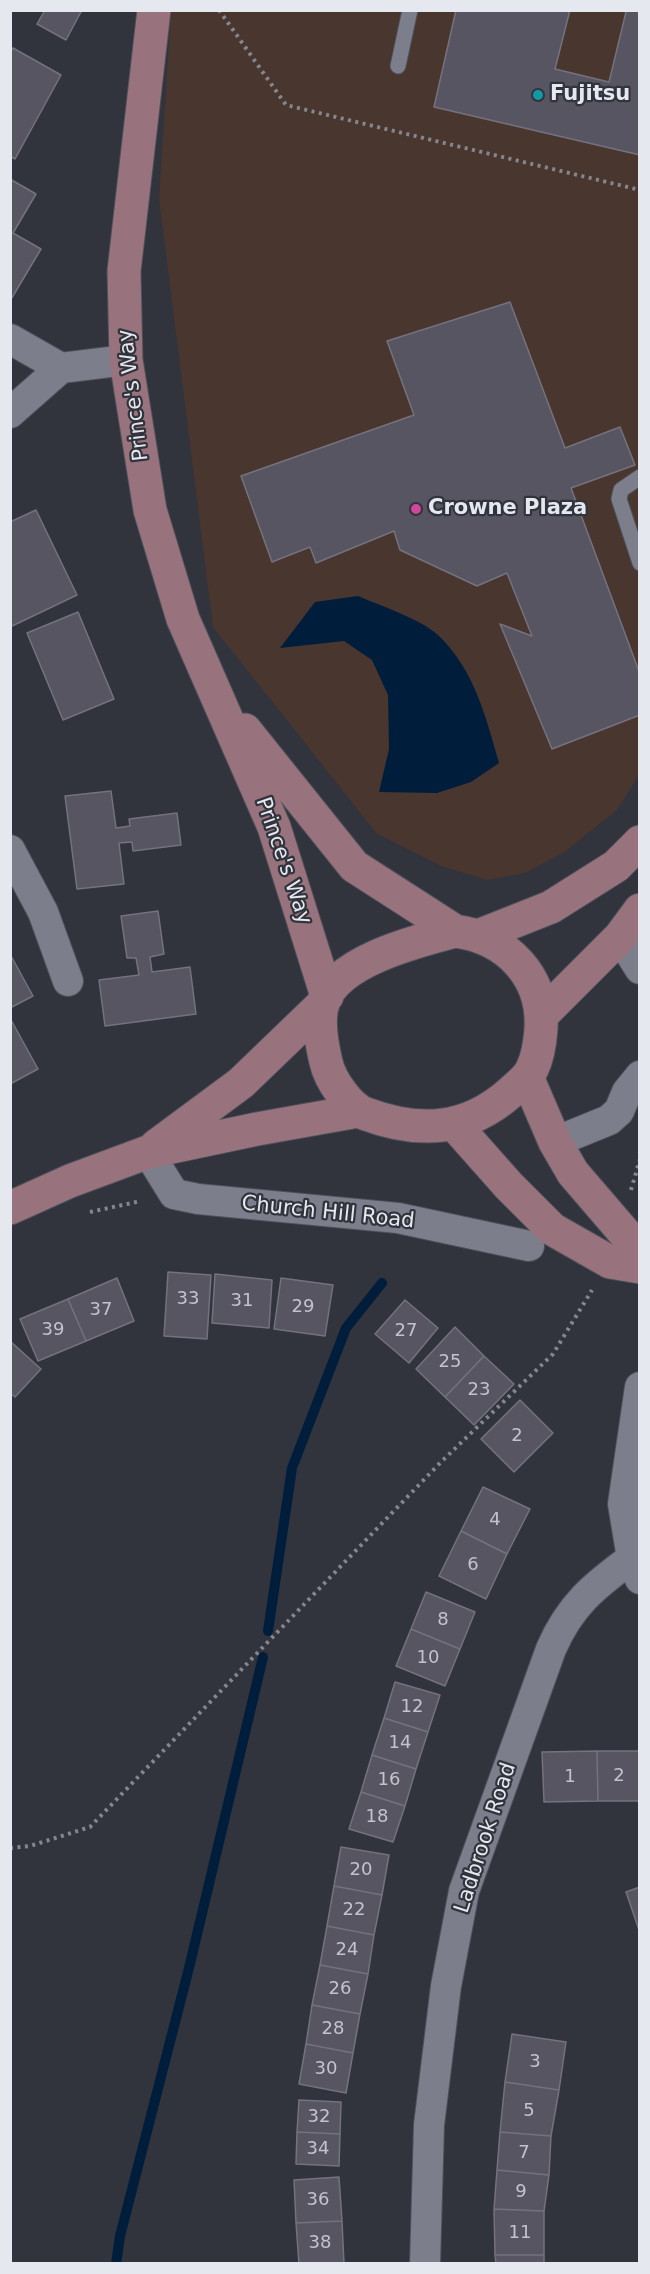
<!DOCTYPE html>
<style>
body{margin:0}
#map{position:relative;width:650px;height:2274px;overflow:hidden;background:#31333d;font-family:"DejaVu Sans",sans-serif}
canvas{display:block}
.frame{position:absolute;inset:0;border:12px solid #e6e8ef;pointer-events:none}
</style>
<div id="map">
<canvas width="650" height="2274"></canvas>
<div class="frame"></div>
</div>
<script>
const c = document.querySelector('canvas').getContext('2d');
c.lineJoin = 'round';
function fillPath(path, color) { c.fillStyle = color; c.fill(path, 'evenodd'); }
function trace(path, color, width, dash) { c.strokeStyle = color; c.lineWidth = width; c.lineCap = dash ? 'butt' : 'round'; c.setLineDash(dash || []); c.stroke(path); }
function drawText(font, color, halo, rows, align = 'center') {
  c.font = font + ' "DejaVu Sans",sans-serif'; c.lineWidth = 4.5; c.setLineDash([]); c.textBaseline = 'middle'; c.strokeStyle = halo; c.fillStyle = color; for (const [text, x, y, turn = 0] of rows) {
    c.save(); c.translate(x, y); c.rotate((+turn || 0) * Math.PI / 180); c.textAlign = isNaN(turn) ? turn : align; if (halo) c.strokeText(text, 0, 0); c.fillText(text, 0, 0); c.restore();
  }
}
fillPath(new Path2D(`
 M 171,11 L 639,11 L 639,775 L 617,810 L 563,853 L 525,873 L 487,880 L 441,866 L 377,834 L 213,627 L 159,199 Z`), '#49362e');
fillPath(new Path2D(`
 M 358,596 C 379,605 422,620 438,635 C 474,669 486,717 499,763 L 471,782 L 437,793 L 379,792 L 389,749 L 388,695 L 372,660 L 344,641 L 280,648 L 315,602 Z`), '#001e3b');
trace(new Path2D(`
 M 268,1631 L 292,1468 L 346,1328 L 382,1283
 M 116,2264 L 120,2236 L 189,1968 L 263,1657`), '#001e3b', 10);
const building = new Path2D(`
 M 45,10 L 82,10 L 66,40 L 37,24 Z
 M 456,10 L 570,10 L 555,69 L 609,82 L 626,12 L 621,10 L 640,10 L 640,155 L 434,107 Z
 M 13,48 L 61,75 L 15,159 L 10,156 L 10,53 Z
 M 10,179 L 36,194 L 13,233 L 41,249 L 10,301 Z
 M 510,302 L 565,448 L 620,427 L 635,465 L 571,488 L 640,674 L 640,715 L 552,749 L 500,624 L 532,636 L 507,573 L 477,586 L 400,550 L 394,531 L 316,563 L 310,547 L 272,562 L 241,476 L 414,415 L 387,341 Z
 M 36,510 L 77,595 L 10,627 L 10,522 Z
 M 78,612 L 114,699 L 63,720 L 27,633 Z
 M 111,791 L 116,828 L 130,826 L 129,819 L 177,813 L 181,845 L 133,851 L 132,842 L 119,843 L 124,884 L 77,889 L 65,796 Z
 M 158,911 L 164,954 L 150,957 L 152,972 L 190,967 L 196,1014 L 105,1026 L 99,980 L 139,975 L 136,958 L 127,958 L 121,916 Z
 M 10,954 L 33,996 L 10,1008 Z
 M 10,1018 L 38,1069 L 12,1083 L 10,1079 Z
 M 168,1272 L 211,1275 L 207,1339 L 164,1336 Z
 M 215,1274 L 272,1280 L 269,1328 L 212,1323 Z
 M 117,1278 L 134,1321 L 86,1341 L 68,1299 Z
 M 281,1278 L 333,1285 L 325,1336 L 274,1329 Z
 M 68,1299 L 86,1341 L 38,1361 L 20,1319 Z
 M 405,1300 L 438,1328 L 409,1363 L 375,1334 Z
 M 455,1327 L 484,1356 L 445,1397 L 416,1369 Z
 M 10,1341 L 41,1369 L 15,1397 L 10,1393 Z
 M 484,1356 L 514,1384 L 474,1425 L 445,1397 Z
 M 520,1400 L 553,1433 L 514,1472 L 481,1439 Z
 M 483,1487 L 530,1509 L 507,1554 L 461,1531 Z
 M 461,1531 L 507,1554 L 486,1599 L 439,1576 Z
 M 426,1592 L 475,1612 L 460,1649 L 411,1629 Z
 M 411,1629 L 460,1649 L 445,1686 L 396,1666 Z
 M 395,1682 L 440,1695 L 428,1732 L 384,1718 Z
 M 384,1718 L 428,1732 L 416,1769 L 372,1755 Z
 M 597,1751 L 598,1801 L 544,1802 L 542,1752 Z
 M 597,1751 L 640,1751 L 640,1801 L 598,1801 Z
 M 372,1755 L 416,1769 L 405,1806 L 361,1792 Z
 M 361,1792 L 405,1806 L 393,1842 L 349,1829 Z
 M 341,1847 L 389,1855 L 382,1895 L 334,1886 Z
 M 334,1886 L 382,1895 L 374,1935 L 327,1926 Z
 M 640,1887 L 640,1930 L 639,1930 L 626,1892 Z
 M 327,1926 L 374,1935 L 368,1974 L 320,1965 Z
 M 320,1965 L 368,1974 L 360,2014 L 312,2005 Z
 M 312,2005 L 360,2014 L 353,2053 L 306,2044 Z
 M 512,2034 L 566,2042 L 559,2090 L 505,2082 Z
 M 306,2044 L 353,2053 L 346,2093 L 299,2084 Z
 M 505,2082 L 559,2090 L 551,2136 L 500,2132 Z
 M 299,2100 L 341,2102 L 340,2134 L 297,2132 Z
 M 297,2132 L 340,2134 L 339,2166 L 296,2164 Z
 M 500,2132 L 551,2136 L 549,2175 L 497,2170 Z
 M 497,2170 L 549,2175 L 544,2211 L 494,2209 Z
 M 339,2177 L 342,2221 L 296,2223 L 294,2180 Z
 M 494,2209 L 544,2211 L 544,2255 L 495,2255 Z
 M 342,2221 L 344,2264 L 299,2264 L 296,2223 Z
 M 495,2255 L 544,2255 L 544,2264 L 496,2264 Z`);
fillPath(building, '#575561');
trace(building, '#74727e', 1.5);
const lane = new Path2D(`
 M 398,66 L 410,10
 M 640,477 L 621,490 L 619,499 L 640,563`);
const street = new Path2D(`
 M 10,339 L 61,368
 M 10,413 L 61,368 L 126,360
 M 10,850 L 43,912 L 68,981
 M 620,937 L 640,969
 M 555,1142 L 609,1120 L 619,1111 L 627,1092 L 640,1076
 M 148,1152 L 174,1194 L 198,1199 L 398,1218 L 529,1246
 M 640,1387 L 623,1504 L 632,1558 L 640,1579
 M 425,2264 L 429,2125 L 446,1986 L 464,1891 L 551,1649 C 570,1605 594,1586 632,1558`);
const secondary = new Path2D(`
 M 154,10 L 124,271 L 126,360 L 150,510 L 183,619 L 274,827 L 327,996
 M 245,730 L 354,866 L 455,931
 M 455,931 C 507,938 544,976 541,1029 C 540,1043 538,1057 532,1069 C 528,1079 518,1085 511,1092 C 467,1131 420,1134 366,1114 C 349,1108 330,1080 326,1062 C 322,1045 317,1021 323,1003 C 336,961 417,941 455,931 Z
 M 478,936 L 551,907 L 616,866 L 640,842
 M 542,1015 L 620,937 L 640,910
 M 527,1077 L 555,1142 L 573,1173 L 640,1251
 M 454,1124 L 509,1186 L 552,1229 L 610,1262 L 640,1267
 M 156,1146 L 241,1083 L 323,1004
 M 10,1208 L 70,1181 L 148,1152 L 257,1129 L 358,1111`);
trace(lane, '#4e5059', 17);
trace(street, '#4e5059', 32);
trace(secondary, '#4e5059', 35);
trace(new Path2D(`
 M 219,10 L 286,105 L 640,190
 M 631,1190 L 640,1159
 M 90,1212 L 141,1201
 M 10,1848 L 30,1846 L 90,1827 L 440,1463 L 553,1354 L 592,1290`), '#858790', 4, [3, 4.5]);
trace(lane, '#7c7f8b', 15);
trace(street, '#7c7f8b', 30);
trace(secondary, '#98737d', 33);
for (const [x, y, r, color] of [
 [538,95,6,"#0f9aa8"],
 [416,509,6,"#d1479c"]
]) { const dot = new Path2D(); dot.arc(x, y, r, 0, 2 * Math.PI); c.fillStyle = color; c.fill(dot); trace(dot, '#31333d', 2); }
drawText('18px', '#c2c3cc', null, [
 ["33",188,1299],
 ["31",242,1301],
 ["29",303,1307],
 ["37",101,1310],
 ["39",53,1330],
 ["27",406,1331],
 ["25",450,1362],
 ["23",479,1390],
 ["2",517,1436],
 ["4",495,1520],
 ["6",473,1565],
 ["8",443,1620],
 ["10",428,1658],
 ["12",412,1707],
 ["14",400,1743],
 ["2",619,1776],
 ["1",570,1777],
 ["16",389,1780],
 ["18",377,1817],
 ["20",361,1870],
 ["22",354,1910],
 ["24",347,1950],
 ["26",340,1989],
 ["28",333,2029],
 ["3",535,2062],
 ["30",326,2069],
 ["5",529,2111],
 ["32",319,2117],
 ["34",318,2149],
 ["7",524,2153],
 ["9",521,2192],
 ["36",318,2200],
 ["11",520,2233],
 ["38",320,2243]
]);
drawText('bold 21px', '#e6e8ef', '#31333d', [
 ["Fujitsu",550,95],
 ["Crowne Plaza",428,509]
], 'left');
drawText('21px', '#e6e8ef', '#31333d', [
 ["Prince's Way",134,395,-97],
 ["Prince's Way",283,861,71],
 ["Church Hill Road",328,1213,6],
 ["Ladbrook Road",486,1838,-72]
]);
</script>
